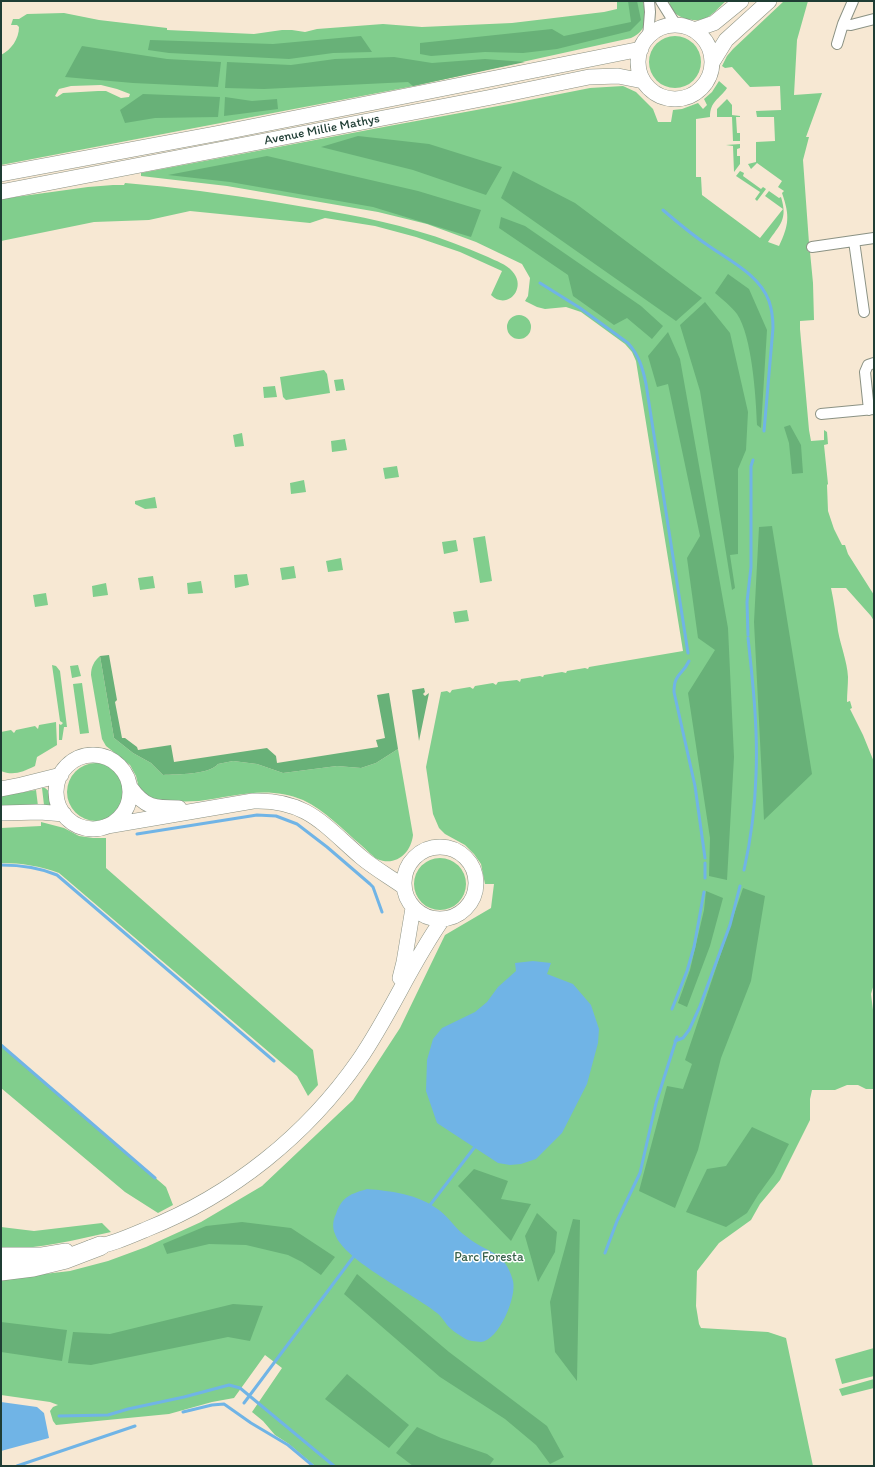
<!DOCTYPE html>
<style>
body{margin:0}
#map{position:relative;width:875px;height:1467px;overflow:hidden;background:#f7e8d3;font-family:Itim,sans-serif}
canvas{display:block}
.frame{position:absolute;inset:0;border:2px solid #1f3d34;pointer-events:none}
</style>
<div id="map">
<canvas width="875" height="1467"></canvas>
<div class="frame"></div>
</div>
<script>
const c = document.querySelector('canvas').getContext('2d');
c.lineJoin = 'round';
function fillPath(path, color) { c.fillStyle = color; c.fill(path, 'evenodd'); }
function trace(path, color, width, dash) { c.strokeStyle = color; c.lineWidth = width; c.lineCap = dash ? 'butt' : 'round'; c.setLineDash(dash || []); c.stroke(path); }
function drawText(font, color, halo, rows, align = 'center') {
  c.font = font + ' Itim,sans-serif'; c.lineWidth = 3; c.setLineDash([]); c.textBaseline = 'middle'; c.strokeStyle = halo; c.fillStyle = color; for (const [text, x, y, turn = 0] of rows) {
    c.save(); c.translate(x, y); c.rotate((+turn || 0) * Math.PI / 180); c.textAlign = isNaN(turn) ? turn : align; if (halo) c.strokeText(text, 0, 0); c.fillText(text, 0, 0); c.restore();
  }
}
fillPath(new Path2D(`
 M 617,1 L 643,1 C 646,17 649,30 631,38 L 409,87 L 1,165 L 1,55 C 11,50 19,39 19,27 L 17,25 L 11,25 L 13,19 L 19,19 L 27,14 L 64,13 L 99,20 L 167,28 L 167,30 L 254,34 L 282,30 L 292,30 L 305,32 L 317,29 L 383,24 L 422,27 L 512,23 L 604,12 L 617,9 ZM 101,85 L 117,89 L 130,94 L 129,97 L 121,98 L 106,91 L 98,91 L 63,93 L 57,97 L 55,96 L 59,89 L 71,86 Z
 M 669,1 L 726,1 C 719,7 712,16 704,19 C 695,22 680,19 674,12 C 671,9 670,5 669,1 Z
 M 784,1 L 808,1 L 797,40 L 794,95 L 822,93 L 806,137 L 809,137 L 803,160 L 809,243 L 807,245 L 808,252 L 810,252 L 813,283 L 814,320 L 800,321 L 800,329 L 809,430 L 811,441 L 824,440 L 824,430 L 827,432 L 828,444 L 824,445 L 828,484 L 827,485 L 828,511 L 834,529 L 842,545 L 845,545 L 848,554 L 874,595 L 874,621 L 871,616 L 846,588 L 831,588 C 834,602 836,616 838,631 C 841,647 847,661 848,677 C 848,685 847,694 847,702 L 850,701 L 852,708 L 850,709 L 863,735 L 874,762 L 874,931 L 873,936 L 874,984 L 871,994 L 874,1018 L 874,1089 L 866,1089 L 858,1085 L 847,1085 L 835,1090 L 812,1090 L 810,1099 L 810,1120 L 780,1180 L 760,1204 L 751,1220 L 719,1243 L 697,1271 L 696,1306 L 699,1324 L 701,1328 L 768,1332 L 786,1338 L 813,1466 L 315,1466 L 289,1444 L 275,1435 L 263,1421 L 252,1412 L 282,1368 L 265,1355 L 234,1398 L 212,1402 L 169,1414 L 56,1425 L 53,1421 L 50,1411 L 53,1407 L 58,1405 L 50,1402 L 1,1395 L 1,1279 L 70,1271 L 108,1261 L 146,1247 L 201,1222 L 262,1186 L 353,1100 L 400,1028 L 445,935 L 491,908 L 494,884 L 485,884 L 481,864 L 474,854 L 465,845 L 445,834 L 439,828 L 433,814 L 426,767 L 441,692 L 447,691 L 450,693 L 452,690 L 470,687 L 473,689 L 475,686 L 493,683 L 496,685 L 498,682 L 517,680 L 520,682 L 521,679 L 540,676 L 543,677 L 544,675 L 562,672 L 566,673 L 567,671 L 585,668 L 588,669 L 589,667 L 683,651 L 636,361 L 632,352 L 625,344 L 581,312 L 566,307 L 545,309 L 537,307 L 525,301 L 528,296 L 530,278 L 522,264 L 476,242 L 427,224 L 378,212 L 227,186 L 141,176 L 141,173 L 389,126 L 509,104 L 590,88 L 623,86 L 636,92 L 653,109 L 658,122 L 671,122 L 673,110 L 682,109 L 698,103 L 703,109 L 707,105 L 704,99 L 712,92 L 719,81 L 727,88 C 719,100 710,101 710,117 L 696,119 L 696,177 L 701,177 L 702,195 L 760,238 L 783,209 L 765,196 L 769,191 L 779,198 L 781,197 C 788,220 780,224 768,242 L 779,246 C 789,225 790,216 782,193 L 784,191 L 778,187 L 782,181 L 757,163 L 751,169 L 748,164 L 756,162 L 756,142 L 775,141 L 774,117 L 757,117 L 756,111 L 781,110 L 780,86 L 750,87 L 732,67 L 725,68 L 722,66 L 727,56 L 733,49 Z
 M649 62a26 26 0 1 1 52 0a26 26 0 1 1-52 0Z
 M 727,99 L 732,105 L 732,115 L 740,116 L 740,117 L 736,117 L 737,133 L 740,133 L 740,141 L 733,141 L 732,117 L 717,117 L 717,109 Z
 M 740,144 L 740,148 L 737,149 L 737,156 L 740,156 L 740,164 L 734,172 L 733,146 L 726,145 Z
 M 740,171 L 744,173 L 743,176 L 761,189 L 763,187 L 766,189 L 757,201 L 755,199 L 760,192 L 736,176 Z
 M 125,183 C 175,187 225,194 275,202 C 322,210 371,217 417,231 C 442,238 465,247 488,257 C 496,261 506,264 512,271 C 528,288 507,311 491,295 L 502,271 L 460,252 L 416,237 L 375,226 L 325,218 L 310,223 L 190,211 L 149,220 L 94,222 L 1,241 L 1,199 L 88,187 L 113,185 L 124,185 Z
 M507 327a12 12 0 1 1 24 0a12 12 0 1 1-24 0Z
 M 324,370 L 327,374 L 330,393 L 286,400 L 283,397 L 280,377 Z
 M 343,379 L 345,390 L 336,391 L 334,380 Z
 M 275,386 L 277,397 L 264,398 L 263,387 Z
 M 242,433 L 244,446 L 235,447 L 233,435 Z
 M 345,439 L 347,450 L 332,452 L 331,441 Z
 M 397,466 L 399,477 L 385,479 L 383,468 Z
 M 304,480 L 306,492 L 291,494 L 290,483 Z
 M 155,497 L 157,508 L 145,509 L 135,504 L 135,501 Z
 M 485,536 L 492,581 L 480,583 L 473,538 Z
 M 456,540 L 458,551 L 444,554 L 442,542 Z
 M 341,558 L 343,570 L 328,572 L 326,561 Z
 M 294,566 L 296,578 L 282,580 L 280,568 Z
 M 247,574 L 249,585 L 235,588 L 234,575 Z
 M 153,576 L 155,588 L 140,590 L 138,578 Z
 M 201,581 L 203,593 L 188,594 L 187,583 Z
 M 106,583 L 108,595 L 93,597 L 92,586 Z
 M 46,593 L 48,605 L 35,607 L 33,595 Z
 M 467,610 L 469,621 L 455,623 L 453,612 Z
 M 100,656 L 114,738 L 133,753 L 151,763 L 163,775 C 177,774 209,775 218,764 L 233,761 L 257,764 L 283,773 L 337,766 L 361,768 L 376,763 L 398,749 L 413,835 C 411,853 396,867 377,859 C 372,856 366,849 361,845 C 343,830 325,810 303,800 C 268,785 235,796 199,801 C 183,802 166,801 150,800 L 139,788 L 136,776 L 130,765 L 106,746 L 102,739 L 91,675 C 91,667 94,661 100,656 Z
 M 52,665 L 56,666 L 60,671 L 67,727 L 64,727 L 62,740 L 59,740 L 59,724 L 61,725 L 63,723 L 60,721 Z
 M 78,665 L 81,676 L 72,678 L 70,666 Z
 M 82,683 L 89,733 L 80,734 L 73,684 Z
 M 56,722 L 57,745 L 37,757 L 35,766 C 23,772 13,776 1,771 L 1,732 L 11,730 L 14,733 L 16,730 L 35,726 L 38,729 L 39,725 Z
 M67 792a29 29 0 1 1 58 0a29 29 0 1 1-58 0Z
 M 42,788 L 45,788 L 51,793 L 54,807 L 44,805 Z
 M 36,790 L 38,806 L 1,807 L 1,796 Z
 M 41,822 L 64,828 L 79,836 L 93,838 L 106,838 L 106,868 L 313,1050 L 318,1085 L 308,1096 L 297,1076 L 59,873 C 40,866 22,863 1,863 L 1,828 L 41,826 Z
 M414 884a26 26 0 1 1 52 0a26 26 0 1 1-52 0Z
 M 1,1045 L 166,1187 L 173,1205 L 158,1213 L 125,1192 L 1,1088 Z
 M 102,1223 L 111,1232 C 75,1240 39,1249 1,1249 L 1,1227 L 34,1231 Z
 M 874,1348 L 874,1376 L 842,1384 L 835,1359 Z
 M 874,1379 L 874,1388 L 842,1396 L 839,1389 Z`), '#81ce8d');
fillPath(new Path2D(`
 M 628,1 L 637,1 L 641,20 L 630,31 L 557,49 L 523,53 L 485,52 L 431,56 L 420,54 L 420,43 L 552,29 L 564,36 L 631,22 Z
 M 361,36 L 372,52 L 333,53 L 289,59 L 169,53 L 148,50 L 150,40 L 273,44 Z
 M 82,46 L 167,59 L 221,62 L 218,87 L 133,83 L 65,77 Z
 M 394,57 L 432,63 L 485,59 L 525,62 L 413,86 L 408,82 L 264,89 L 225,88 L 227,62 L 291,65 L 335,59 Z
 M 143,94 L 220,97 L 218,117 L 155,118 L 125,123 L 120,110 Z
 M 225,97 L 252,101 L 277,99 L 278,109 L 224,116 Z
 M 358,136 L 429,144 L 502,167 L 486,195 L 413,170 L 321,147 Z
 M 267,156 L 418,191 L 481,210 L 471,237 L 373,207 L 230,182 L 168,175 Z
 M 513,171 L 575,203 L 702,298 L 676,321 L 501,198 Z
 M 501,217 L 525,226 L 641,306 L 663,326 L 652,339 L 627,318 L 614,325 L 573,296 L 568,275 L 499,228 Z
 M 728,274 L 749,289 L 767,330 L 761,428 L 757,425 C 756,397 752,336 737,314 C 731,306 722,299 715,293 Z
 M 705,302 L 730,333 L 748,412 L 746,450 L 738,469 L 738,554 L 730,555 L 735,588 L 732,590 L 700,391 L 680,325 Z
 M 668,332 L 680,359 L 728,628 L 734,757 L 727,880 L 709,876 L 710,838 L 688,693 L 715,650 L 698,638 L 687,558 L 700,536 L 668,384 L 657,387 L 648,356 Z
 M 790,425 L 801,445 L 803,473 L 792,474 L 789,443 L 784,427 Z
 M 772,526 L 812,774 L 764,820 L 754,622 L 759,527 Z
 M 109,655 L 117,700 L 115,702 L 122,738 L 125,738 L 137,747 L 138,750 L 171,745 L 174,762 L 267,748 L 276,756 L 277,763 L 378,747 L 376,740 L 385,738 L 377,695 L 389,693 L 398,749 L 376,763 L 361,768 L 337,766 L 283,773 L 257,764 L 233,761 L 218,764 C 209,775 177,774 163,775 L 151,763 L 133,753 L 114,738 L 100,656 Z
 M 424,688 L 425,692 L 423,694 L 425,696 L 429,693 L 419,741 L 412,690 Z
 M 743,888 L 765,896 L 751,981 L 721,1058 L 698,1150 L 675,1208 L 639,1191 L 667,1086 L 683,1089 L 692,1064 L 685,1060 Z
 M 706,891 L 723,898 L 710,946 L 687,1007 L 678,1003 L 690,970 L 704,910 Z
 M 752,1127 L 789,1144 L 774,1173 L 758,1195 L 747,1213 L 726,1227 L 686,1212 L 707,1169 L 726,1166 Z
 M 474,1169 L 508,1181 L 501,1199 L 531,1204 L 511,1241 L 458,1186 Z
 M 537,1213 L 557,1232 L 555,1252 L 538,1282 L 525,1236 Z
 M 573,1219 L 580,1220 L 577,1381 L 555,1352 L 550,1302 Z
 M 242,1222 L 291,1228 L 335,1257 L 321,1275 L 302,1262 L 288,1255 L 246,1245 L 209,1244 L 167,1254 L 163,1244 L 206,1226 Z
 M 357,1274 L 449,1352 L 547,1426 L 564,1457 L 550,1464 L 536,1445 L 505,1419 L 440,1377 L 344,1294 Z
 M 233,1304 L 263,1306 L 250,1341 L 228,1337 L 91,1365 L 68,1363 L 73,1332 L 110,1334 Z
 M 1,1322 L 67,1330 L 62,1361 L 1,1352 Z
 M 347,1374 L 409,1425 L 389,1448 L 325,1399 Z
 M 417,1427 L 441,1438 L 487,1454 L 494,1459 L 489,1466 L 413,1466 L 396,1453 Z`), '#68b178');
fillPath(new Path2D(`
 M 533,961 L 551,963 L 547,974 L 573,984 L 591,1005 L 599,1029 L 598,1043 L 587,1084 L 562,1133 L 536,1159 L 521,1164 L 510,1165 L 498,1163 L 437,1123 L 426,1091 L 427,1060 L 433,1039 L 442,1028 L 475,1012 L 487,1002 L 498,987 L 516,971 L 515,963 Z
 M 367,1189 C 391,1191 418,1194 439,1210 C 449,1217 456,1230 467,1237 C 488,1254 505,1250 513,1281 C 517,1297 499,1340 481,1342 C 479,1342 475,1341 472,1341 C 469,1340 467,1340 464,1338 C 458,1334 451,1330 447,1325 C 444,1321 441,1316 437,1313 C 414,1294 344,1261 335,1234 C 332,1227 333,1220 336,1214 C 342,1196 351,1194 367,1189 Z
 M 1,1402 L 37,1407 L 44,1413 L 49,1438 L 1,1451 Z`), '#70b4e6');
trace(new Path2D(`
 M 663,210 C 677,222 691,234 706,244 C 728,260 759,274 769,301 C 772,310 773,319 773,328 L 764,431
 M 540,283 L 580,308 L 628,343 C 639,355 643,369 646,384 L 688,653
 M 748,635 L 747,602 L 751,567 L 751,466 L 753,460
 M 689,661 C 682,676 674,673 674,692 L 695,786 L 705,858
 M 137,834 L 257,815 L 276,816 L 297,824 L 327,847 L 370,884 L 373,887 L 382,912
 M 1,865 C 21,865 38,867 57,875 L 274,1061
 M 744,870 C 751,839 755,807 756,775 C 758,730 753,683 748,638
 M 705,878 L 705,863
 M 672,1009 L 687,971 L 694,947 L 704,892
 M 675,1041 L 683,1038 L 689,1030 L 700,1006 L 730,925 L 740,886
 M 1,1045 L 155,1178
 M 430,1205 L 474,1148
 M 605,1253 L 617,1221 L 640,1173 L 656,1103 L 677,1037
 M 244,1403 L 354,1256
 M 183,1412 L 212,1405 L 224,1404 L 251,1423 L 288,1445 L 313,1466
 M 59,1416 L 108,1415 L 128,1409 L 184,1397 L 229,1385 L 240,1388 L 334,1466
 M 17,1466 L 135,1426`), '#70b4e6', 3);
const street = new Path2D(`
 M 661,1 L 676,25
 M 853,1 L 843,24 L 851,25 L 874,19
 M 648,37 L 650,12 L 649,1
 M 837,44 L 843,24
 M 854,241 L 864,312
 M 812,247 L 874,238
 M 869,410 L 865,372 L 868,365 L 874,363
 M 821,414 L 874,409`);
const secondary = new Path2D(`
 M638 62a37 37 0 1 1 74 0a37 37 0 1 1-74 0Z
 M 694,30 L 714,23 L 741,1
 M 713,61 L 726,40 L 769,1
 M 1,174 L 220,133 L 641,49
 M 1,192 L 492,97 L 589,77 L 618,76 L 643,81
 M56 792a37 37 0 1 1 74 0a37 37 0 1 1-74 0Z
 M 130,787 C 145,808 154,808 179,808
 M 1,789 L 21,785 L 61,775
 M 1,813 L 40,812 L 64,814
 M 107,826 L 253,801 C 306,799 324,825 361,857 C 374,868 390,877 404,887
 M404 883a36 36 0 1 1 72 0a36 36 0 1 1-72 0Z
 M 400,978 L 404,962 L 413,908
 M 90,1248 C 110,1245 128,1237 147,1229 C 232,1195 307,1135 359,1060 C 390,1015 411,964 442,920
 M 1,1255 L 42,1255 L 66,1251`);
const highway = new Path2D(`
 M 1,1271 L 33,1267 L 66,1259 L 100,1246`);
trace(street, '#8b9284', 12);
trace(secondary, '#8b9284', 16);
trace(highway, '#8b9284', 20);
trace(street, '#fff', 10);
trace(secondary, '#fff', 15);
trace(highway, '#fff', 19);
drawText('13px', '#1f3d34', '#fff', [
 ["Avenue Millie Mathys",322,130,-11]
]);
drawText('13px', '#38614a', '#fff', [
 ["Parc Foresta",489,1258]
]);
</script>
